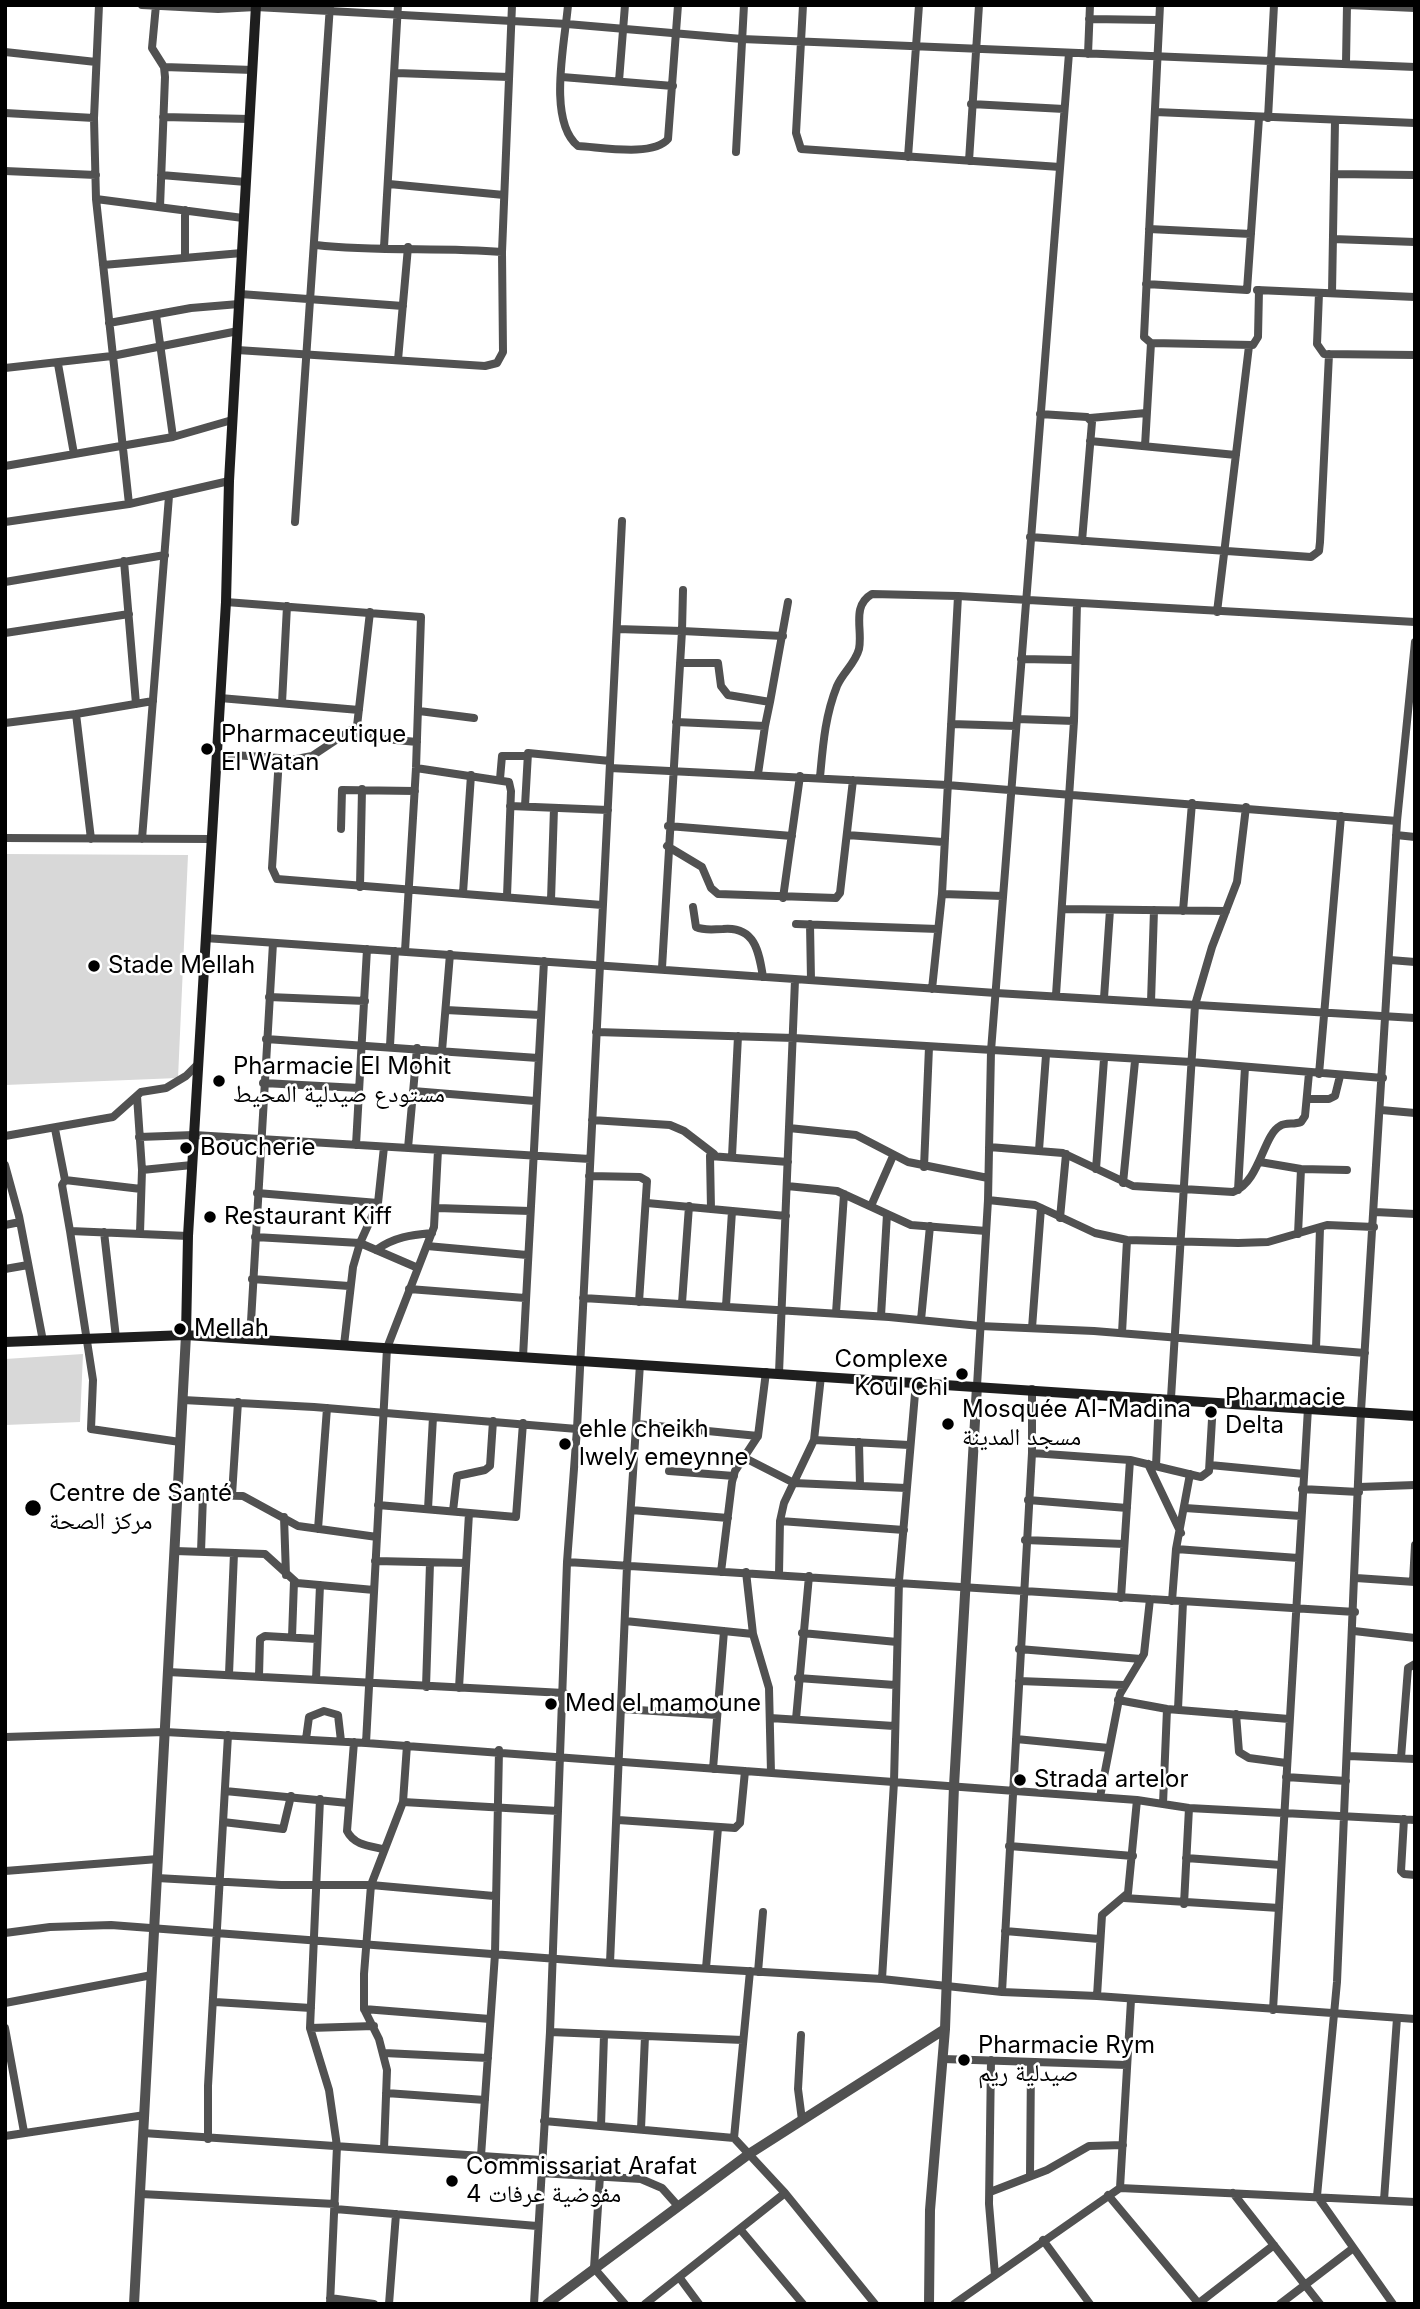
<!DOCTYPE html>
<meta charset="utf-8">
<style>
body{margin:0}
#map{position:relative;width:1420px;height:2309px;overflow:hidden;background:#fff;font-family:Inter,sans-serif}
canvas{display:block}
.frame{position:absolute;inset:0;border:7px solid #000;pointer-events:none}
</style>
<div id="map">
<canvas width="1420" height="2309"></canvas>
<div class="frame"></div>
</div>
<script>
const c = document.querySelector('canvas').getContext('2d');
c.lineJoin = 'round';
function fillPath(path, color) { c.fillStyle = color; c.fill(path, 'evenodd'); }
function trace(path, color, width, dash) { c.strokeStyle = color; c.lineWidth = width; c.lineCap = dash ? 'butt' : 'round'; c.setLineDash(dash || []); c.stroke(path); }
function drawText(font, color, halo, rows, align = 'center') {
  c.font = font + ' Inter,"Noto Naskh Arabic",sans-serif'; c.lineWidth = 5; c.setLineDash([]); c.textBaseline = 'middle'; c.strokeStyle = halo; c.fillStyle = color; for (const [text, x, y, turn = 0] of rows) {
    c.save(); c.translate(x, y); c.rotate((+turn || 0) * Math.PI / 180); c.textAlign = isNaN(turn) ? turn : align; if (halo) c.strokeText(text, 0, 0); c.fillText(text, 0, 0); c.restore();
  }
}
fillPath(new Path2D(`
 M 5,854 L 188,855 L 178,1078 L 5,1085 Z
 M 83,1354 L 80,1422 L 5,1425 L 5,1359 Z`), '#d8d8d8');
trace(new Path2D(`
 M 99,5 L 94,118 L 96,199 L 243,218
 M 142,5 L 218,9 L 256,7 L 567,24 L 742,39 L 1415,67
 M 156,5 L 152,48 L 164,67 L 165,77 L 160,207
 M 568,5 C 565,42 547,121 578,146 C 601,147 653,157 668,139 L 678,5
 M 803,5 L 796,133 L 801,149 L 1060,167
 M 1160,5 L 1144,337 L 1151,343 L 1253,345 L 1258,337 L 1259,290
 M 1348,5 L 1415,8
 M 1089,19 L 1159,20
 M 5,52 L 96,62
 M 1088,54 L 1090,5
 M 1346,63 L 1347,5
 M 164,67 L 253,70
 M 396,73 L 509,77
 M 562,77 L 673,86
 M 619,81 L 625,5
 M 971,104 L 1064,109
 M 1155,112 L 1415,123
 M 5,113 L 94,118
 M 163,117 L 250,119
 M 1268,118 L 1274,5
 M 736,152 L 744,5
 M 908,157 L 919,5
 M 969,161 L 979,5
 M 5,171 L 96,175
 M 1334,174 L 1415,175
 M 161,175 L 246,182
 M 389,184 L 504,195
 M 96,199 L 129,504
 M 1149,229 L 1251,234
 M 1333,239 L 1415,242
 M 316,245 C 377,252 440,247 502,252
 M 384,247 L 398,5
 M 185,256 L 185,210
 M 103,265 L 242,253
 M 1146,284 L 1247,290 L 1259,118
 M 1257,290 L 1415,297
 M 1319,293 L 1317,344 L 1324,354 L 1415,355
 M 1332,293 L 1335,121
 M 240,294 L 403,306
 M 156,315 L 173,437
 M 109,323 L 191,308 L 239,304
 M 237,350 L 485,366 L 497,363 L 503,352 L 502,252 L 512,5
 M 398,360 L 408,247
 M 58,364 L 74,454
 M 5,368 L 112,356 L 238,331
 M 1040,414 L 1087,417 L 1092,422 L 1082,541
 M 1090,418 L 1146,413
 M 1090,441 L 1236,455
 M 1145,446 L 1151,343
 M 5,466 L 173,437 L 232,420
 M 5,522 L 129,504 L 229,481
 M 295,522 L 330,5
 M 1030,537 L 1311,557 L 1319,551 L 1320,542 L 1329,354
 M 124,561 L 136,704
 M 5,582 L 165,555
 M 683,590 L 682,631 L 783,636
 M 226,602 L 421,617 L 416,768 L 405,951
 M 370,612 L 357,726 L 359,734 L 364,737 L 417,742
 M 1217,612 L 1249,346
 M 617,629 L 682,631 L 662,968
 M 5,633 L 129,614
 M 1021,659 L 1074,660
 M 680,663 L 718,663 L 721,686 L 728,695 L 770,702 L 765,726
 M 220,698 L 359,710
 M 770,702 L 788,602
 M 282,703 L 287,606
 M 419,711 L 474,718
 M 1017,719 L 1074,721
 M 676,722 L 765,726 L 758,774
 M 5,723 L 76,714
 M 951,724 L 1016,726
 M 217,754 L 279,758 L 272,868 L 277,879 L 602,905
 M 281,762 L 312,756 L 357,726
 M 416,768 L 509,782 L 511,791 L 507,896
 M 610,768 L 947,785 L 1397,821
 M 820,777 C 823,745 825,716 837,686 C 843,672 855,664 859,649 C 863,630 851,606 872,594 L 958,596
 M 500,779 L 502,756 L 526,756
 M 510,806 L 608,810
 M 525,806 L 528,753 L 610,761
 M 668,826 L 792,836
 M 341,829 L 342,790 L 415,791
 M 847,835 L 943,842
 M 1396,835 L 1415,837
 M 5,838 L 212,839
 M 91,839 L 76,714 L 153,701
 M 142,839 L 169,496
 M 667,846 L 702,867 L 711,888 L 718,894 L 836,898 L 840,893 L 853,780
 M 360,887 L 362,789
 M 463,893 L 471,775
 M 942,894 L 1003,896
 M 783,898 L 800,776
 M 551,900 L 554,808
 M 693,907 L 696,927 C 705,931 714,929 723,929 C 755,926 759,952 763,977
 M 1063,909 L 1226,911
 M 1183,911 L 1192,803
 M 796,924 L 938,929
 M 810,924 L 811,980
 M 205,938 L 996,993 L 1415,1018
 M 1390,960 L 1415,962
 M 932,989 L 942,894 L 958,596 L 1415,622
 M 1056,995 L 1074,721 L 1077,603
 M 269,997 L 365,1001
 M 1104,998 L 1110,910
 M 1151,1002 L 1154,910
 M 446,1010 L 540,1015
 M 596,1032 L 794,1038 L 1191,1062 L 1383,1078
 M 266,1039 L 538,1058
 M 390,1046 L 395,951
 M 442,1051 L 450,954
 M 1319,1074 L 1341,816
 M 263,1083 L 359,1088
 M 413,1091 L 535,1101
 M 137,1096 L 142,1170 L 140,1233
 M 1307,1099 L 1329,1099 L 1335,1096 L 1340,1076
 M 1381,1110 L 1415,1113
 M 592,1120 L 670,1125 L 684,1131 L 714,1154
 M 789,1128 L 856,1135 L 908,1162 L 988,1178
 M 55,1129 L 65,1180
 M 5,1136 L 113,1117 L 141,1092 L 166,1088 L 186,1076 L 198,1064
 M 139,1137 L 194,1135 L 590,1159
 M 356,1145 L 367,949
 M 989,1147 L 1063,1153 L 1133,1186 L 1233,1192 C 1260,1182 1263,1135 1280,1126 C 1286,1122 1294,1125 1301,1122 L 1305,1116 L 1309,1073
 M 408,1148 L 417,1048
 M 1039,1150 L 1046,1055
 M 732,1156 L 738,1036
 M 1260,1162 L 1301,1169 L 1347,1170
 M 5,1165 L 19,1216 L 43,1341
 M 924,1167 L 929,1047
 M 1096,1169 L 1104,1059
 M 142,1170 L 192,1165
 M 589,1176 L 640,1177 L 647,1181 L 639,1302
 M 1123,1183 L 1135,1061
 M 787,1186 L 837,1191 L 911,1225 L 986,1231
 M 141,1189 L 65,1180 L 62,1185 L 70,1231 L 188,1236
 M 1238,1190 L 1245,1067
 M 257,1193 L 378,1203
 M 988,1200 L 1035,1205 L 1095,1233 L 1127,1240 L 1238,1243 L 1268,1242 L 1327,1225 L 1374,1227
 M 647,1203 L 786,1216
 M 871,1206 L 893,1156
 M 437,1208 L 530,1211
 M 711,1209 L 710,1156 L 788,1162
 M 1375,1212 L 1415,1214
 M 1060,1218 L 1066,1154
 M 5,1225 L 20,1222
 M 70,1231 L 93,1380 L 91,1429 L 180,1442
 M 104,1232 L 116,1338
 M 1298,1234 L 1301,1169
 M 255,1237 L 360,1243 L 418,1268
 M 427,1246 L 527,1255
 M 376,1250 C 394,1237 411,1235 432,1233
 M 5,1269 L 28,1265
 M 252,1279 L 349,1286
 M 409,1289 L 525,1298
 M 583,1298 L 889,1317 L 980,1326 L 1094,1331 L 1365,1353
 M 682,1303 L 689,1206
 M 726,1306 L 732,1211
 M 836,1313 L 844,1194
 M 881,1316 L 887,1214
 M 921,1320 L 930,1226
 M 1032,1328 L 1041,1208
 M 1122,1333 L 1127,1240
 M 250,1339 L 273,943
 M 344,1345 L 353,1267 L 360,1243 L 378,1203 L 384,1147
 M 1316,1348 L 1320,1228
 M 523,1357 L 544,961
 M 779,1373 L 795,980
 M 977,1386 L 988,1200 L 991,1051 L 1069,53
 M 1171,1398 L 1195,1005 L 1212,947 L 1237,882 L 1246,807
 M 183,1400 L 314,1407 L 577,1429
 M 637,1424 L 758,1436
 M 814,1440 L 909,1445
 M 859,1442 L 860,1486
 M 1032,1453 L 1130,1460 L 1201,1477 L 1209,1471 L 1213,1402
 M 743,1457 L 794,1483 L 906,1488
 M 1148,1464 L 1181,1533
 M 1210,1465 L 1304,1474
 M 1156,1466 L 1159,1398
 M 669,1471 L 734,1476
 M 1359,1487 L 1415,1485
 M 1302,1489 L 1359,1492
 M 178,1494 L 243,1496 L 298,1526 L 377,1537
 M 232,1495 L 238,1402
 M 1028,1500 L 1127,1508
 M 378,1505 L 516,1517 L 523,1423
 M 1185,1508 L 1301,1516
 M 428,1509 L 433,1417
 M 631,1510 L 728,1518
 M 453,1511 L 457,1476 L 485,1470 L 490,1466 L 493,1421
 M 284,1517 L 286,1575
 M 780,1521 L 904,1530
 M 318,1529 L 327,1408
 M 1025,1540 L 1124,1544
 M 1176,1549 L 1298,1558
 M 175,1551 L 265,1554 L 297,1583 L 374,1590
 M 201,1552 L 203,1495
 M 375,1561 L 466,1563
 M 567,1562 L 1355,1612
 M 721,1572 L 732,1482 L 735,1471 L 758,1436 L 766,1372
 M 746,1572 L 753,1634 L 769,1688 L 771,1773
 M 779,1574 L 780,1521 L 784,1503 L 814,1440 L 821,1376
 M 1356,1578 L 1415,1582
 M 1413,1581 L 1415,1545
 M 1121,1598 L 1130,1460
 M 1172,1601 L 1176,1549 L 1190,1474
 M 625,1621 L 753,1634
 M 1354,1631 L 1415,1638
 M 802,1633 L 897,1642
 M 292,1637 L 294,1581
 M 1019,1649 L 1141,1659
 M 168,1672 L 564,1693
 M 229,1674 L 234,1553
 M 259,1676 L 260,1639 L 265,1636 L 317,1639
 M 798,1678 L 895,1685
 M 316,1680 L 320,1585
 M 1019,1681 L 1124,1685
 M 426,1687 L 430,1563
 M 459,1688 L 469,1513
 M 1118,1700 L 1167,1709 L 1289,1719
 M 622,1709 L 717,1715
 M 1178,1709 L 1183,1602
 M 1236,1714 L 1239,1752 L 1249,1758 L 1286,1763
 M 770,1718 L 894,1726
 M 796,1719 L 809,1576
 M 5,1737 L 165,1732 L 366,1743 L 1137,1800 L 1189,1808 L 1415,1820
 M 306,1739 L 309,1717 L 324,1711 L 338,1715 L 341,1741
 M 1016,1739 L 1109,1748
 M 354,1742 L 347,1831 C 354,1845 369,1846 383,1849
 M 366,1743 L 387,1348 L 434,1227 L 438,1150
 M 1349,1756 L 1415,1759
 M 1401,1758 L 1408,1668 L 1415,1664
 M 713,1769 L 724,1631
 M 1286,1777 L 1346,1781
 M 225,1791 L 348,1803
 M 1100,1797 L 1120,1694 L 1144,1654 L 1150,1599
 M 320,1799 L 310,2028 L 329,2090 L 337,2146 L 330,2304
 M 403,1802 L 558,1811
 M 1163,1804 L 1167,1709
 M 1404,1819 L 1401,1871 L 1404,1874 L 1415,1875
 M 618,1820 L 735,1828 L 740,1823 L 745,1771
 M 223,1822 L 283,1829 L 291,1796
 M 1009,1846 L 1133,1856
 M 1186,1858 L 1281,1865
 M 5,1871 L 158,1859
 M 157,1878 L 281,1885 L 371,1885 L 494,1896
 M 1124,1898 L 1279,1908
 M 1184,1904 L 1189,1808
 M 1005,1931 L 1099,1939
 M 5,1933 L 50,1927 L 111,1925 L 610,1963 L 882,1979 L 1002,1992 L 1097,1996 L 1415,2019
 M 610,1963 L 627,1566 L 640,1364
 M 706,1968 L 718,1828
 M 758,1972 L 763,1912
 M 882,1979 L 894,1782 L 899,1581 L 916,1382
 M 1002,1992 L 1032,1453 L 1032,1389
 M 1097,1996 L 1102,1915 L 1128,1893 L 1137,1800
 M 215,2002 L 311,2008
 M 5,2003 L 152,1975
 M 364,2009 L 490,2019
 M 1273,2010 L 1308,1408
 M 5,2028 L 24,2132
 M 310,2028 L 374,2026
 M 550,2032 L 743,2040
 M 801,2035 L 798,2089 L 802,2120
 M 384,2053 L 488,2058
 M 943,2059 L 1127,2065
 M 991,2060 L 989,2204 L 995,2275
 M 386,2093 L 485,2100
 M 544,2121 L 734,2138 L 785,2193 L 875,2304
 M 601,2126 L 604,2035
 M 641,2129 L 645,2036
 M 143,2133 L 541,2160
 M 5,2136 L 145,2115
 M 734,2138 L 750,1971
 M 208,2139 L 208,2086 L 228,1735
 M 384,2149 L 387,2070 L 379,2039 L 364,2009 L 364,1974 L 371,1885 L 403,1802 L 407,1745
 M 481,2156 L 495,1954 L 499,1750
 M 540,2173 L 641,2179 L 662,2188 L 678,2206
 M 600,2176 L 594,2268 L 625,2304
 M 1030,2176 L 1031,2062
 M 1120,2188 L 1131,2000
 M 990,2192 L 1047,2170 L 1089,2146 L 1123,2145
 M 1233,2193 L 1320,2304
 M 141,2194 L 335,2204
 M 1108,2195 L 1199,2304
 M 1384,2200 L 1397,2018
 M 335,2209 L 537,2226
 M 740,2229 L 803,2304
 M 1043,2240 L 1090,2304
 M 679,2277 L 699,2304
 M 330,2298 L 374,2304
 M 1199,2303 L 1274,2245
 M 389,2304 L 396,2214
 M 534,2304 L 550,2032 L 567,1562 L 577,1429 L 622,521
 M 645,2304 L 785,2193
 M 954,2304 L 1120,2188 L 1415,2202
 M 1280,2304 L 1352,2249
 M 1393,2304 L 1317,2196 L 1337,1982 L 1361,1411 L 1397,821 L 1415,642`), '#515151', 8);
trace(new Path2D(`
 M 134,2304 L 186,1335
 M 547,2304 L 749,2154 L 945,2029
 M 929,2304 L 930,2210 L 945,2029 L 954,1786 L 977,1386`), '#515151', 10);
trace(new Path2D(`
 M 186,1335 L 188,1236 L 226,602 L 229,481 L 256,5
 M 5,1342 L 186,1335 L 1415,1416`), '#1e1e1e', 10);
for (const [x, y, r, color] of [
 [207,749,7,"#000"],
 [94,966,7,"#000"],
 [219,1081,7,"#000"],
 [186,1148,7,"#000"],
 [210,1217,7,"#000"],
 [180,1329,7,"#000"],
 [962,1374,7,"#000"],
 [1211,1412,7,"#000"],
 [948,1424,7,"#000"],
 [565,1444,7,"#000"],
 [33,1508,9,"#000"],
 [551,1704,7,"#000"],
 [1020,1780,7,"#000"],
 [964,2060,7,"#000"],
 [452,2181,7,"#000"]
]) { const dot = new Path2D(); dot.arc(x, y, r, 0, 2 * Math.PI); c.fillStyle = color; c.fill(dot); trace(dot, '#fff', 2.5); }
drawText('24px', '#000', '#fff', [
 ["Pharmaceutique",221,735],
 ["El Watan",221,763],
 ["Stade Mellah",108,966],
 ["Pharmacie El Mohit",233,1067],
 ["مستودع صيدلية المحيط",233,1095],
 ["Boucherie",200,1148],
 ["Restaurant Kiff",224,1217],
 ["Mellah",194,1329],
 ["Complexe",948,1360,"right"],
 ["Koul Chi",948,1388,"right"],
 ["Pharmacie",1225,1398],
 ["Delta",1225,1426],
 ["Mosquée Al-Madina",962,1410],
 ["مسجد المدينة",962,1438],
 ["ehle cheikh",579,1430],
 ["lwely emeynne",579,1458],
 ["Centre de Santé",49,1494],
 ["مركز الصحة",49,1522],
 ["Med el mamoune",565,1704],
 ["Strada artelor",1034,1780],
 ["Pharmacie Rym",978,2046],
 ["صيدلية ريم",978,2074],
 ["Commissariat Arafat",466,2167],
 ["4 مفوضية عرفات",466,2195]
], 'left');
</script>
